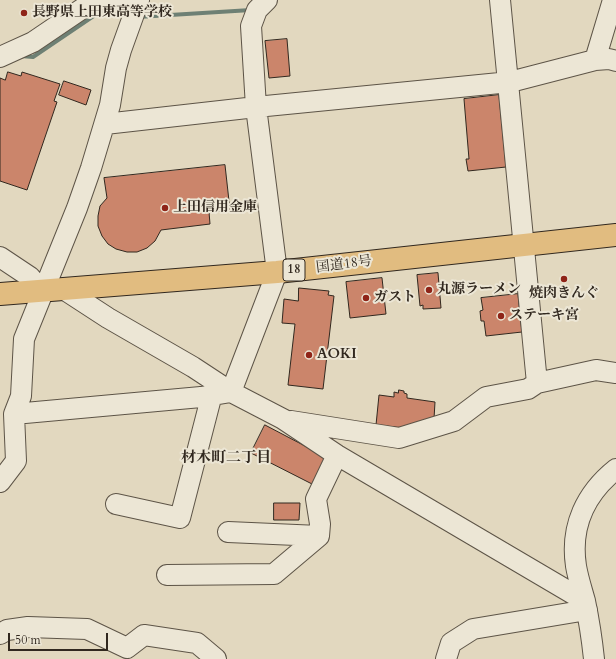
<!DOCTYPE html>
<meta charset="utf-8">
<style>
body{margin:0}
#map{position:relative;width:616px;height:659px;overflow:hidden;background:#e2d8bf;font-family:Cardo,serif}
canvas{display:block}
.scale{position:absolute;left:8px;top:633px;width:100px;height:18px;box-sizing:border-box;border:2px solid #31281f;border-top:0;padding-left:5px;font-size:12px;line-height:14px;white-space:nowrap;color:#31281f;-webkit-text-stroke:3px #ece6d5;paint-order:stroke}
</style>
<div id="map">
<canvas width="616" height="659"></canvas>
<div class="scale">50 m</div>
</div>
<script>
const c = document.querySelector('canvas').getContext('2d');
c.lineJoin = 'round';
function trace(path, color, width, dash) { c.strokeStyle = color; c.lineWidth = width; c.lineCap = dash ? 'butt' : 'round'; c.setLineDash(dash || []); c.stroke(path); }
function fillPath(path, color) { c.fillStyle = color; c.fill(path, 'evenodd'); }
function drawText(font, color, halo, rows, align = 'center') {
  c.font = font + ' Cardo,"Noto Serif JP",serif'; c.lineWidth = 4; c.setLineDash([]); c.textBaseline = 'middle'; c.strokeStyle = halo; c.fillStyle = color; for (const [text, x, y, turn = 0] of rows) {
    c.save(); c.translate(x, y); c.rotate((+turn || 0) * Math.PI / 180); c.textAlign = isNaN(turn) ? turn : align; if (halo) c.strokeText(text, 0, 0); c.fillText(text, 0, 0); c.restore();
  }
}
trace(new Path2D(`
 M 138,17 L 251,10
 M 21,56 L 33,57 L 101,11 L 128,15`), '#6e8074', 4);
const building = new Path2D(`
 M 287,39 L 290,76 L 269,78 L 265,41 Z
 M 8,72 L 21,76 L 22,72 L 60,84 L 54,101 L 57,102 L 27,190 L 0,181 L 0,78 L 5,80 Z
 M 64,81 L 91,90 L 86,105 L 59,95 Z
 M 499,95 L 506,167 L 468,171 L 466,159 L 469,159 L 464,99 Z
 M 225,165 L 230,210 L 209,212 L 210,224 L 161,230 L 155,241 L 147,248 L 137,252 L 127,252 L 116,249 L 108,244 L 102,236 L 98,226 L 98,216 L 100,206 L 107,198 L 104,178 Z
 M 438,273 L 441,308 L 423,309 L 423,305 L 420,306 L 417,275 Z
 M 382,278 L 386,314 L 350,318 L 346,282 Z
 M 299,288 L 329,291 L 328,295 L 334,296 L 323,389 L 288,385 L 295,324 L 282,323 L 284,299 L 298,301 Z
 M 518,294 L 522,332 L 486,336 L 484,321 L 481,321 L 480,311 L 483,310 L 481,298 Z
 M 399,390 L 404,391 L 404,393 L 407,394 L 407,398 L 435,402 L 434,419 L 404,428 L 376,425 L 379,395 L 394,397 L 394,392 L 398,393 Z
 M 265,425 L 326,457 L 312,484 L 251,453 Z
 M 274,503 L 300,503 L 299,520 L 274,520 Z`);
fillPath(building, '#cb856b');
trace(building, '#31281f', 1);
const minor = new Path2D(`
 M 106,0 L 137,6
 M 500,0 L 537,383
 M 0,57 L 33,42 L 95,0
 M 595,60 L 613,0
 M 105,124 L 256,107 L 510,82 L 595,60 L 609,59 L 616,61
 M 0,257 L 30,277 L 43,292
 M 65,290 L 108,318 L 193,367 L 231,392 L 283,419 L 337,455 L 585,601
 M 231,392 L 277,272 L 256,107 L 251,26 L 257,10 L 267,0
 M 14,414 L 201,397 L 231,392
 M 291,421 L 399,438 L 454,421 L 486,397 L 528,389 L 537,383 L 596,370 L 616,373
 M 0,482 L 16,461 L 14,414 L 21,396 L 24,339 L 77,208 L 91,168 L 110,105 L 116,68 L 121,50 L 139,0
 M 116,504 L 180,518 L 212,394
 M 228,532 L 319,536 L 320,524 L 316,499 L 337,455
 M 167,575 L 274,574 L 319,536
 M 0,634 L 7,630 L 28,627 L 87,629 L 127,648 L 144,635 L 197,643 L 216,659
 M 446,659 L 451,643 L 473,629 L 587,610
 M 594,659 C 592,640 589,620 585,601 C 582,590 578,578 576,566 C 570,526 586,493 616,469`);
const highway = new Path2D(`
 M 0,294 L 277,272 L 616,235`);
trace(minor, '#5d5447', 22);
trace(highway, '#31281f', 24);
trace(minor, '#ece6d5', 20);
trace(highway, '#e1bc80', 22);
for (const [x, y, r, color] of [
 [24,13,4,"#8f2418"],
 [165,208,4,"#8f2418"],
 [564,279,4,"#8f2418"],
 [429,290,4,"#8f2418"],
 [366,298,4,"#8f2418"],
 [501,316,4,"#8f2418"],
 [309,355,4,"#8f2418"]
]) { const dot = new Path2D(); dot.arc(x, y, r, 0, 2 * Math.PI); c.fillStyle = color; c.fill(dot); trace(dot, '#ece6d5', 1.5); }
for (const [x, y, w] of [
 [294,270,22]
]) { const box = new Path2D(); box.roundRect(x - w / 2, y - 11, w, 22, 3); c.fillStyle = '#ece6d5'; c.fill(box); trace(box, '#31281f', 1); }
drawText('bold 13px', '#31281f', null, [
 ["18",294,270]
]);
drawText('bold 14px', '#31281f', '#ece6d5', [
 ["長野県上田東高等学校",32,13],
 ["上田信用金庫",173,208],
 ["丸源ラーメン",437,290],
 ["焼肉きんぐ",564,294,"center"],
 ["ガスト",374,298],
 ["ステーキ宮",509,316],
 ["AOKI",317,355]
], 'left');
drawText('14px', '#31281f', '#ece6d5', [
 ["国道18号",344,265,-7]
]);
drawText('bold 15px', '#31281f', '#ece6d5', [
 ["材木町二丁目",226,459]
]);
</script>
